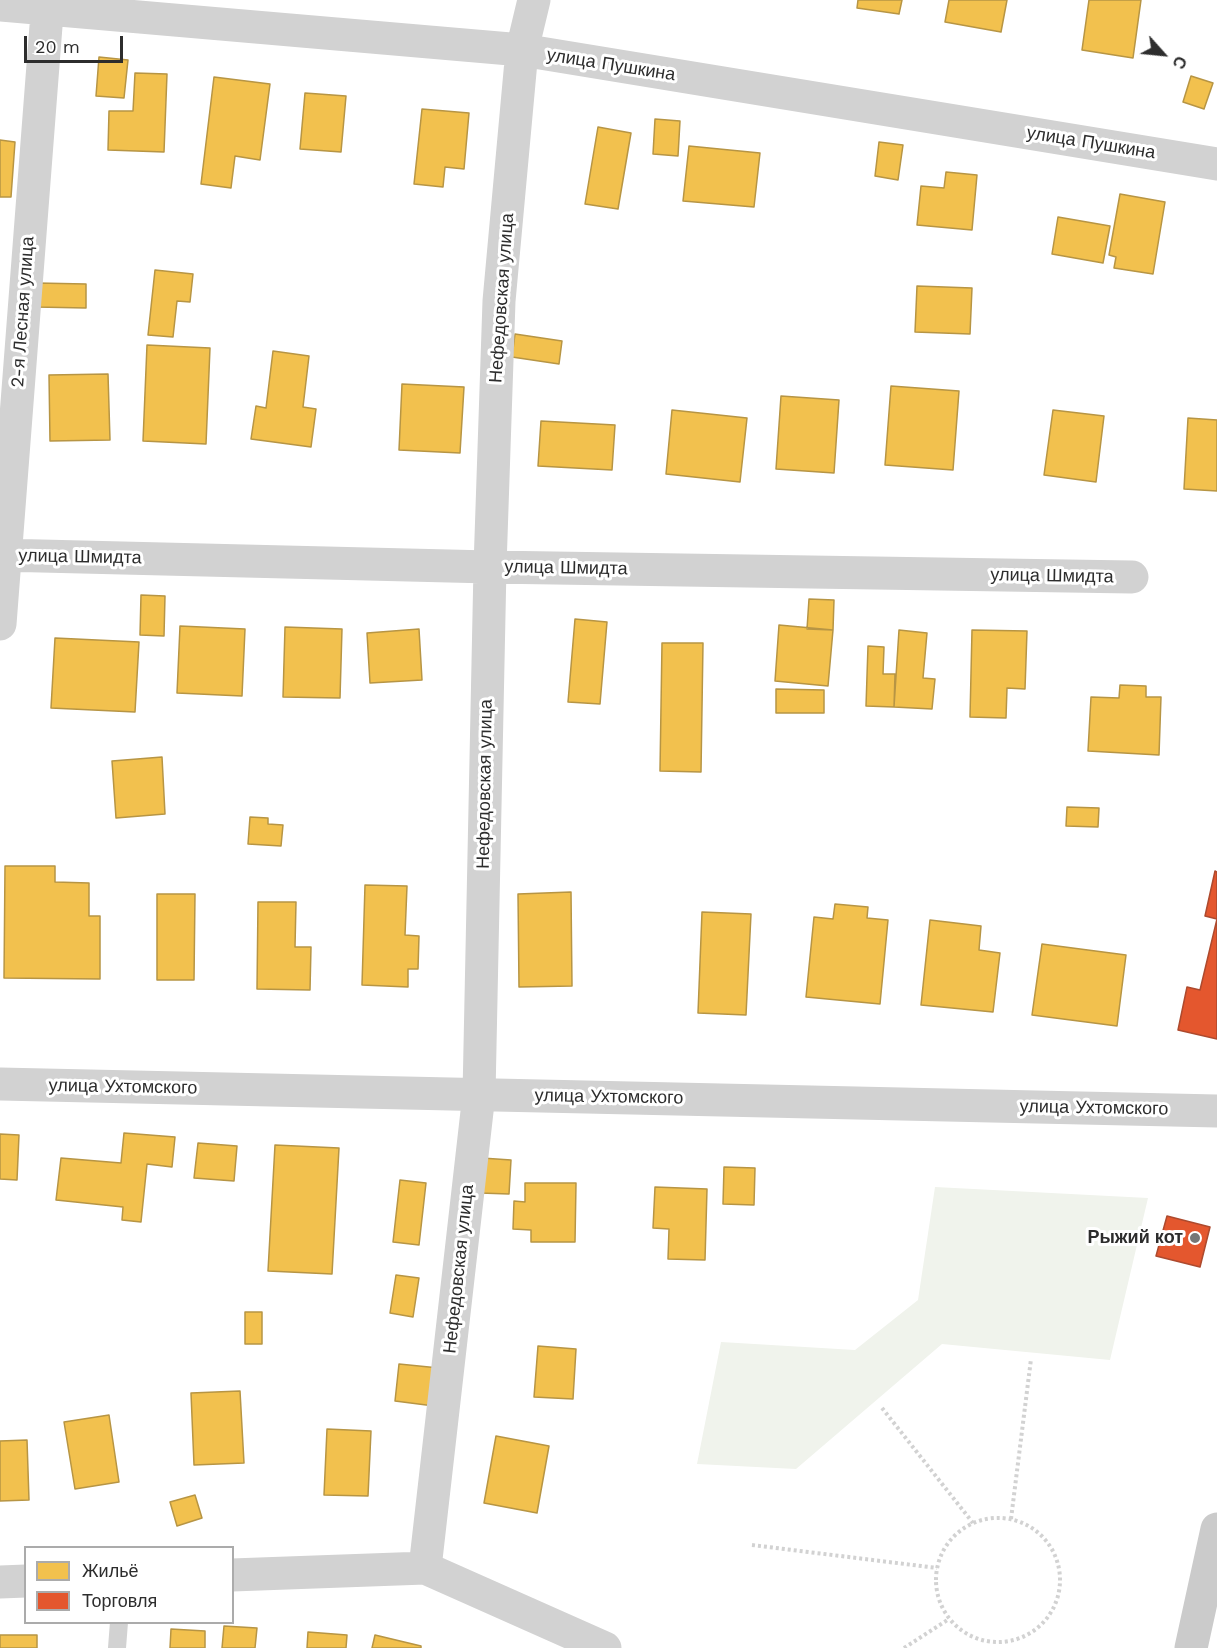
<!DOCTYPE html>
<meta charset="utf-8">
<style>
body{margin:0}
#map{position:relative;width:1217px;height:1648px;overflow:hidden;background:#fff;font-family:"Work Sans",sans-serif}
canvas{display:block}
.legend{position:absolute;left:24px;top:1546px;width:210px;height:78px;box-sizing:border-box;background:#fff;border:2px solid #ababab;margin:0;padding:8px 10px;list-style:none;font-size:18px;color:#2d2d2d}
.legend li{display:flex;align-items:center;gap:12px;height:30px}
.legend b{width:30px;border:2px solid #ababab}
.north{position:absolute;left:1133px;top:24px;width:60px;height:60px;-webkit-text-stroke:4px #fff;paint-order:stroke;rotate:117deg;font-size:16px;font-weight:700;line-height:24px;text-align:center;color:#2d2d2d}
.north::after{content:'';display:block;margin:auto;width:21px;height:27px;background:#2d2d2d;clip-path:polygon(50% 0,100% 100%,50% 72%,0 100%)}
.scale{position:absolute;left:24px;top:36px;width:99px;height:27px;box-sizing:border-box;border:3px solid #2d2d2d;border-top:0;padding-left:8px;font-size:18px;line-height:21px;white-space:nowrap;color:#2d2d2d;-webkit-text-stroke:4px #fff;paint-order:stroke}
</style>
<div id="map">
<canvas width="1217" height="1648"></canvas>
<ul class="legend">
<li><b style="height:16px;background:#f2c14e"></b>Жильё</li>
<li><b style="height:16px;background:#e4572e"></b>Торговля</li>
</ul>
<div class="north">С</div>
<div class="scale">20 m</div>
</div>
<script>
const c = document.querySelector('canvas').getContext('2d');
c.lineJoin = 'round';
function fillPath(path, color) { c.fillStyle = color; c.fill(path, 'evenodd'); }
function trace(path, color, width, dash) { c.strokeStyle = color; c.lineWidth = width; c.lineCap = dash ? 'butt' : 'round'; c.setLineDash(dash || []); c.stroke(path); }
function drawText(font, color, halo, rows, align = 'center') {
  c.font = font + ' "Work Sans",sans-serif'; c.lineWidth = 6; c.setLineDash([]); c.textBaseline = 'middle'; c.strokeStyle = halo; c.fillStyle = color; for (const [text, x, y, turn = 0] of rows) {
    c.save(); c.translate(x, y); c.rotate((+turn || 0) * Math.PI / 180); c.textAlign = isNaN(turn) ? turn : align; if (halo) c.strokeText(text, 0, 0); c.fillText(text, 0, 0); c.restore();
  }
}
fillPath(new Path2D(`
 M 935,1187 L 1148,1198 L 1110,1360 L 942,1344 L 796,1469 L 697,1464 L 721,1342 L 855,1350 L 918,1300 Z`), '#f0f3ec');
const homes = new Path2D(`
 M 858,0 L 902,0 L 899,14 L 857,8 Z
 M 949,0 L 1007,0 L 1001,32 L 945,22 Z
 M 1089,0 L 1141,0 L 1133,58 L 1082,50 Z
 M 99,57 L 128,60 L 124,98 L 96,96 Z
 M 135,73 L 167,74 L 164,152 L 108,150 L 109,111 L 133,111 Z
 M 1191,76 L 1213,83 L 1204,109 L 1183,102 Z
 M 214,77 L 270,84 L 260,160 L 235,156 L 231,188 L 201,184 Z
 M 305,93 L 346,96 L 341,152 L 300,149 Z
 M 422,109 L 469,113 L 464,169 L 445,167 L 443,187 L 414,184 Z
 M 655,119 L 680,121 L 678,156 L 653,154 Z
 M 598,127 L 631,133 L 618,209 L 585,204 Z
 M 0,140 L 15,142 L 11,197 L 0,197 Z
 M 879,142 L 903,145 L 898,180 L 875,176 Z
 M 689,146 L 760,153 L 754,207 L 683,201 Z
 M 946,172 L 977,175 L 972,230 L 917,225 L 921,186 L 944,188 Z
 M 1120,194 L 1165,202 L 1153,274 L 1114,268 L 1116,257 L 1109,255 Z
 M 1058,217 L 1110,226 L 1103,263 L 1052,254 Z
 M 155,270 L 193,274 L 190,302 L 177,301 L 173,337 L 148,335 Z
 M 37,283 L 86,284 L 86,308 L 36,307 Z
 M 917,286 L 972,288 L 970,334 L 915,332 Z
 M 515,334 L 562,341 L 559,364 L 512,357 Z
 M 147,345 L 210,348 L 206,444 L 143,441 Z
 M 273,351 L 309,356 L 303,407 L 316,409 L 311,447 L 251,439 L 256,406 L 266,408 Z
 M 108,374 L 110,440 L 50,441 L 49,375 Z
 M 402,384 L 464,387 L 460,453 L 399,450 Z
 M 891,386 L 959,391 L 953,470 L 885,465 Z
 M 781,396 L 839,400 L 834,473 L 776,469 Z
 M 672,410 L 747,418 L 740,482 L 666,474 Z
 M 1053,410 L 1104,416 L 1096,482 L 1044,475 Z
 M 1188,418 L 1217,420 L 1217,491 L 1184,489 Z
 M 541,421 L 615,425 L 612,470 L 538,466 Z
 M 141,595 L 165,596 L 164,636 L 140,635 Z
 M 809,599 L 834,600 L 833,630 L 807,629 Z
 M 575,619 L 607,622 L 600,704 L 568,702 Z
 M 779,625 L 833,630 L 828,686 L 775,681 Z
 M 180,626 L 245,629 L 242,696 L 177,693 Z
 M 285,627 L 342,629 L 340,698 L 283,697 Z
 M 419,629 L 422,680 L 370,683 L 367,633 Z
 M 899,630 L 927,633 L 923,678 L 935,679 L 932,709 L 894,707 Z
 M 972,630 L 1027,631 L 1025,689 L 1007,688 L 1006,718 L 970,717 Z
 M 55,638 L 139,642 L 135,712 L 51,708 Z
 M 662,643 L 703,643 L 701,772 L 660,771 Z
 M 868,646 L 884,647 L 883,674 L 895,674 L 894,707 L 866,706 Z
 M 1120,685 L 1146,686 L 1146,697 L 1161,697 L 1159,755 L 1088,751 L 1091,697 L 1119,698 Z
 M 776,689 L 824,690 L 824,713 L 776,713 Z
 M 162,757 L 165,814 L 116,818 L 112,761 Z
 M 1067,807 L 1099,808 L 1098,827 L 1066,826 Z
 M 250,817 L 268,818 L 268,824 L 283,825 L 281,846 L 248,844 Z
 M 5,866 L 55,866 L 55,882 L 89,883 L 89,916 L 100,916 L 100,979 L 4,978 Z
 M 365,885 L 407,886 L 405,935 L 419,936 L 418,969 L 408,969 L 408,987 L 362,985 Z
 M 571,892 L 572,986 L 519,987 L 518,894 Z
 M 157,894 L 195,894 L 194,980 L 157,980 Z
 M 258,902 L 296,902 L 295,947 L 311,947 L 310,990 L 257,989 Z
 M 835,904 L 868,907 L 867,918 L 888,920 L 880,1004 L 806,997 L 814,917 L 833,919 Z
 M 702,912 L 751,914 L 746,1015 L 698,1013 Z
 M 930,920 L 981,926 L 979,950 L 1000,953 L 993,1012 L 921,1005 Z
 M 1042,944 L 1126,955 L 1117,1026 L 1032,1015 Z
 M 124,1133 L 175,1137 L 172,1167 L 147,1164 L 141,1222 L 122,1220 L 123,1207 L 56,1200 L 61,1158 L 121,1163 Z
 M 0,1134 L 19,1135 L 17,1180 L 0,1179 Z
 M 198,1143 L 237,1146 L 234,1181 L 194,1178 Z
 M 275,1145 L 339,1148 L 332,1274 L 268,1271 Z
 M 482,1158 L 511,1160 L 509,1194 L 480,1193 Z
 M 724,1167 L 755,1168 L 754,1205 L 723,1204 Z
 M 400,1180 L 426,1183 L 419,1245 L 393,1242 Z
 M 525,1183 L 576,1183 L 575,1242 L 531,1242 L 531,1230 L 513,1229 L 514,1201 L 525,1202 Z
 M 655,1187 L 707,1189 L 705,1260 L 668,1259 L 669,1229 L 653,1228 Z
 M 396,1275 L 419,1278 L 413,1317 L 390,1313 Z
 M 245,1312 L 262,1312 L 262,1344 L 245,1344 Z
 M 538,1346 L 576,1349 L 573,1399 L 534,1397 Z
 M 399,1364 L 439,1368 L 434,1406 L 395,1401 Z
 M 240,1391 L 244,1463 L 194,1465 L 191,1393 Z
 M 109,1415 L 119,1482 L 75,1489 L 64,1422 Z
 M 327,1429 L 371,1431 L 368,1496 L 324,1495 Z
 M 496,1436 L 549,1446 L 537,1513 L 484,1503 Z
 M 27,1440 L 29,1500 L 0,1501 L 0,1441 Z
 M 195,1495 L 202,1518 L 177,1526 L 170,1502 Z
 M 224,1626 L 257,1628 L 255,1648 L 222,1648 Z
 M 171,1629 L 205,1631 L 205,1648 L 170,1648 Z
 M 308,1632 L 347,1635 L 346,1648 L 307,1648 Z
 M 0,1635 L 37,1635 L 37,1648 L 0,1648 Z
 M 375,1635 L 421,1646 L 421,1648 L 372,1648 Z`);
fillPath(homes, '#f2c14e');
trace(homes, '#b79544', 1.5);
const shops = new Path2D(`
 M 1215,871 L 1217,872 L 1217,1039 L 1178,1030 L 1187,987 L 1200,990 L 1217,919 L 1205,916 Z
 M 1167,1216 L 1210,1227 L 1200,1267 L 1156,1256 Z`);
fillPath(shops, '#e4572e');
trace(shops, '#ad4a2e', 1.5);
trace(new Path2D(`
 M 882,1408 L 973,1523
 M936 1580a62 62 0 1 1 124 0a62 62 0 1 1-124 0Z
 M 1011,1519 L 1031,1359
 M 752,1545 L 937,1568
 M 904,1648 L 949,1619`), '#d2d2d2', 4, [3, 3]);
trace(new Path2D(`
 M 117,1648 L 119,1622`), '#d2d2d2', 18);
trace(new Path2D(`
 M 0,5 L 522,50 L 1217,164
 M 0,555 L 490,567 L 1132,577
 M 0,624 L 48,0
 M 0,1084 L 1217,1111
 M 425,1568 L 479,1094 L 490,567 L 499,301 L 522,50 L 534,0
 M 232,1575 L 425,1568 L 605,1648
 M 0,1582 L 26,1581`), '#d2d2d2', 33);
trace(new Path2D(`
 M 1191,1648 L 1217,1529`), '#cbcbcb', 33);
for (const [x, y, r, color] of [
 [1195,1238,6,"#767676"]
]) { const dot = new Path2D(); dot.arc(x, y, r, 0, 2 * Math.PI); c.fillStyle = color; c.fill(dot); trace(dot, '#fff', 2); }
drawText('18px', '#2d2d2d', '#fff', [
 ["улица Пушкина",611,65,9],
 ["улица Пушкина",1091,143,9],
 ["Нефедовская улица",502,298,-86],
 ["2-я Лесная улица",23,312,-86],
 ["улица Шмидта",80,557,1],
 ["улица Шмидта",566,568,1],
 ["улица Шмидта",1052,576,1],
 ["Нефедовская улица",485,784,-89],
 ["улица Ухтомского",123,1087,1],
 ["улица Ухтомского",609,1097,1],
 ["улица Ухтомского",1094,1108,1],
 ["Нефедовская улица",459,1269,-84]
]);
drawText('bold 18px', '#2d2d2d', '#fff', [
 ["Рыжий кот",1183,1238]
], 'right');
</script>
